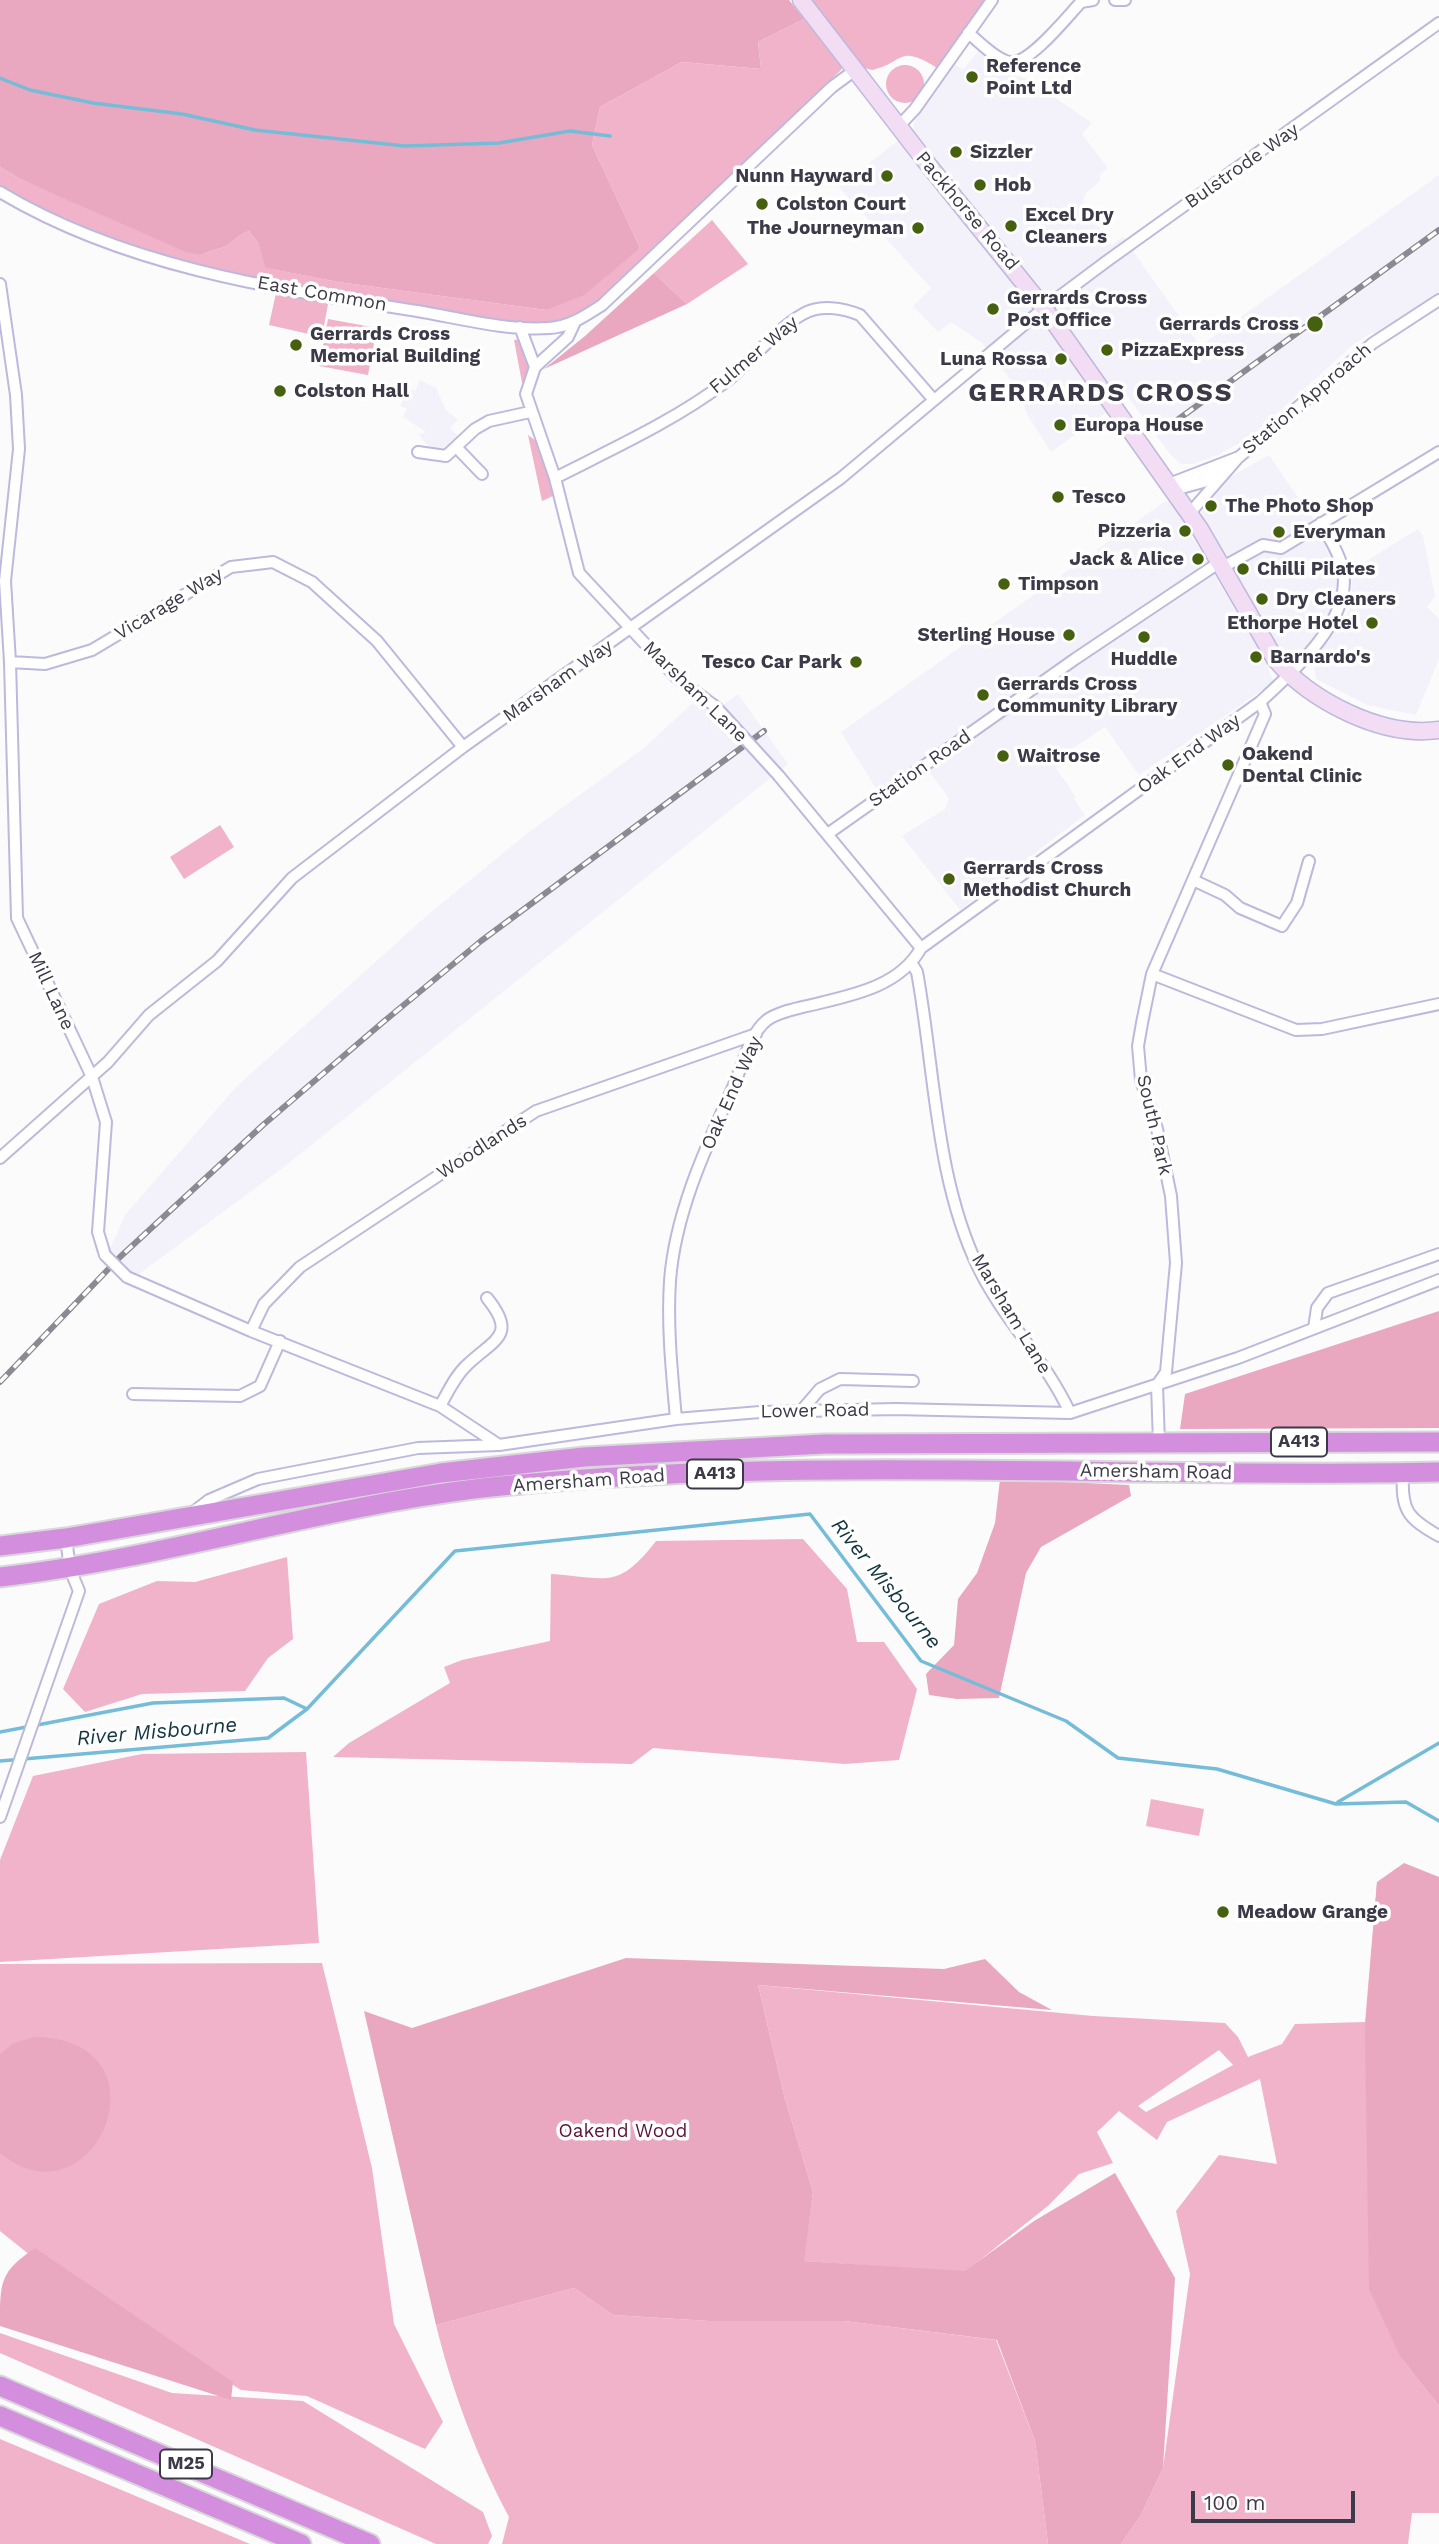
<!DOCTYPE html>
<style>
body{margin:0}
#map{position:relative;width:1439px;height:2544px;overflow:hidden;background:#fbfbfb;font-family:"Work Sans",sans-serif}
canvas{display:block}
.scale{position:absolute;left:1191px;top:2491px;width:164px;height:32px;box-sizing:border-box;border:4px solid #3c3a49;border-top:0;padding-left:9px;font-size:21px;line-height:24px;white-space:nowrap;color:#3c3a49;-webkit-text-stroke:5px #fff;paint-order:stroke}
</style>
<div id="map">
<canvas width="1439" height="2544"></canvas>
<div class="scale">100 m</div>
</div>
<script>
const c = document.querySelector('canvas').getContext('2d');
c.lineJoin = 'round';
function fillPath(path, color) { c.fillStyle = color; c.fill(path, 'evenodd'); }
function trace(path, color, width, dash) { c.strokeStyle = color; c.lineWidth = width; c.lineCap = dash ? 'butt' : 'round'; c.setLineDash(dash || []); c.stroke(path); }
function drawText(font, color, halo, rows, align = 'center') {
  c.font = font + ' "Work Sans",sans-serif'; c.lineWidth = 7; c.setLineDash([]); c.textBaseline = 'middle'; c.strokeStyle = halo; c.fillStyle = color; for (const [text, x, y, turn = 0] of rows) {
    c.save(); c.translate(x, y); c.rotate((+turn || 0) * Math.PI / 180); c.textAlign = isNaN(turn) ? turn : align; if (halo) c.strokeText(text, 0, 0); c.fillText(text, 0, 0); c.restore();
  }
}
fillPath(new Path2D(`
 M 979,50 L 1005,72 L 1028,79 L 1092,123 L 1082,134 L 1108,168 L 1100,174 L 1100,181 L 1085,194 L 1083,205 L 1112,245 L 1123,237 L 1200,346 L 1439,175 L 1439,309 L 1385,341 L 1373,332 L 1354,344 L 1252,436 L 1218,455 L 1193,464 L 1181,464 L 1170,454 L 1128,397 L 1112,396 L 1108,411 L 1051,452 L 1028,416 L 1016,387 L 982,343 L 951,322 L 938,332 L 913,306 L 931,288 L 839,187 L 900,139 L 911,144 L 914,122 L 955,64 L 963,70 Z
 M 420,380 L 436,388 L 446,410 L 458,420 L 450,428 L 458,436 L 449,446 L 440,449 L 428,446 L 419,435 L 426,432 L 403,417 L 407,409 L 400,406 L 408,388 L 415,391 Z
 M 1269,455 L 1313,519 L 1339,578 L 1337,606 L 1294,663 L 1286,662 L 1201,514 L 1209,495 L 1230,477 Z
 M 1171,501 L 1263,656 L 1274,682 L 1139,775 L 1105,727 L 1060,757 L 1063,763 L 1056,768 L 1076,797 L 1074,799 L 1085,815 L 960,910 L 902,836 L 945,809 L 949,798 L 920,760 L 877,790 L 841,732 L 1164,502 Z
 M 1418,529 L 1423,536 L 1435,596 L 1427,607 L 1439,619 L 1439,659 L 1416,715 L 1367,705 L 1316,679 L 1313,659 L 1349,611 L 1352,590 L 1350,571 Z
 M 738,694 L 788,764 L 280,1170 L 135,1277 L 109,1251 L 125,1215 L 236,1087 L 430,913 L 529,832 L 644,748 L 698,698 L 712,713 Z`), '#f3f2fb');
fillPath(new Path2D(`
 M 807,0 L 984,0 L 937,68 C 897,43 905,63 872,70 L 861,67 Z
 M 804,19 L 842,67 L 841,70 L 597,302 C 582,311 566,320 548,322 C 510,327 446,310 406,303 C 268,279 121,262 0,186 L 0,167 L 20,179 L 202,255 C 211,249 221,250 229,244 C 236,239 240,234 249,231 L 258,243 L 267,268 L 338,282 L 546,310 L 640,248 L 592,145 L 600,107 L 682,62 L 761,69 L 758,42 Z
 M886 84a19 19 0 1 1 38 0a19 19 0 1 1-38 0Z
 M 712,220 L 748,264 L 687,304 L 654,273 Z
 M 276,293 L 328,304 L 322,337 L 269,325 Z
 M 328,319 L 377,328 L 368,375 L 319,366 Z
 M 521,339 L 531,371 L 523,388 L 514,340 Z
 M 528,435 L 539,443 L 555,495 L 542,501 Z
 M 220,825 L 234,847 L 184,879 L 170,857 Z
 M 803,1539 L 847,1589 L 857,1642 L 884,1642 L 917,1689 L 899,1760 L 845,1764 L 653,1748 L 632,1764 L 333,1757 L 349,1743 L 450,1683 L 444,1667 L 462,1660 L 550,1641 L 551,1574 C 608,1578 618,1590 656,1541 Z
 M 287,1557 L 293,1639 L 268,1658 L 245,1691 L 142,1694 L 85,1712 L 63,1689 L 99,1604 L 157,1581 L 195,1582 Z
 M 306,1752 L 319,1943 L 0,1962 L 0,1860 L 33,1776 L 142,1754 Z
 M 1151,1799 L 1204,1809 L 1199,1836 L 1146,1826 Z
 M 1377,1882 L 1401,2358 L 1439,2406 L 1439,2513 L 1412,2513 L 1408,2544 L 1121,2544 L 1141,2515 L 1163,2468 L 1190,2274 L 1176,2211 L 1219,2155 L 1277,2164 L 1260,2079 L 1167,2122 L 1157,2140 L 1119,2111 L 1097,2132 L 1113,2163 L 1079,2174 L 1049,2205 L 965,2272 L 803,2261 L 813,2192 L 785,2099 L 758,1985 L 1093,2016 L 1225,2023 L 1238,2037 L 1248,2057 L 1282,2044 L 1295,2024 L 1365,2022 ZM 1219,2050 L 1233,2065 L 1146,2112 L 1138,2106 Z
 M 322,1963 L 372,2168 L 394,2324 L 443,2422 L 425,2449 L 307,2396 L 241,2390 L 41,2264 L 0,2231 L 0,1964 Z
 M 574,2288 L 613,2315 L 709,2321 L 844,2321 L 996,2340 L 1035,2441 L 1048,2544 L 502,2544 L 509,2517 C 476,2455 453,2393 436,2325 Z
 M 0,2333 L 172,2393 L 303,2401 L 483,2512 L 492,2536 L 488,2544 L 436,2544 L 0,2353 Z
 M 0,2439 L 250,2544 L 0,2544 Z`), '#f0b3c9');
fillPath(new Path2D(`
 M 0,0 L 789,0 L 804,19 L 758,42 L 761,69 L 682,62 L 600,107 L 592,145 L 640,248 L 584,295 L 546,310 L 338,282 L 266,268 L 258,243 L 249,231 C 240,234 236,239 229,244 C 221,250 211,249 202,255 L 186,252 L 20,179 L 0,167 Z
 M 654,273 L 687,304 L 544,369 L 585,336 Z
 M 1439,1311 L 1439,1428 L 1180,1429 L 1185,1394 Z
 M 1000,1479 L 1129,1485 L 1131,1496 L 1041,1547 L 1026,1573 L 999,1698 L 957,1699 L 929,1695 L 926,1674 L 954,1645 L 958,1599 L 977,1573 L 995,1523 Z
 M 1404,1863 L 1439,1877 L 1439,2406 L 1401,2358 L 1369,2289 L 1365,2030 L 1377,1882 Z
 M 626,1958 L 944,1969 L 985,1959 L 1019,1992 L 1052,2010 L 758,1985 L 785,2099 L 813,2192 L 804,2261 L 965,2271 L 1034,2221 L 1115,2173 L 1175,2278 L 1163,2468 L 1141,2515 L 1121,2544 L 1048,2544 L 1035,2441 L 997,2340 L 844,2321 L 709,2321 L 613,2315 L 574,2288 L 436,2325 L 364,2011 L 412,2028 Z
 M 35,2037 C 175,2039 95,2231 0,2153 L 0,2054 L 14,2043 Z
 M 35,2248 L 233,2382 L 231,2400 L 0,2326 C 0,2281 0,2272 35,2248 Z`), '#e9a8c0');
trace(new Path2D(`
 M 0,78 L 30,90
 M 30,90 L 93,103 L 182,114 L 255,130 L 405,146 L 499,143 L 570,131 L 610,136
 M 0,1732 L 153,1703 L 284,1698 L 307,1709
 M 0,1761 L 268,1738 L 307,1709 L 455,1551 L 810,1514 L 921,1661 L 1066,1721 L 1118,1758 L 1217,1769 L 1336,1804 L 1406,1802 L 1439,1821
 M 1338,1802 L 1439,1743`), '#75bcd8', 3.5);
const street = new Path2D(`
 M 1115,0 L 1125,0
 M 968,33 C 979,41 996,60 1010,62 C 1029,65 1067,17 1081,2 L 1093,0
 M 898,127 L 915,109 L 992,0
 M 0,192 C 125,267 275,289 417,311 C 459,318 506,331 549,328 C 569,327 585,316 602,305 L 832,87 L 855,70
 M 0,284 L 16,395 L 19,449 L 5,581 L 10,662 L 17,918 L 92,1077 L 106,1122 L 98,1232 L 105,1255
 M 520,327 L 535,367 L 526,394 L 555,478 L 579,573 L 676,677 L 716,707
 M 535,367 L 568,337 L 575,322
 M 457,448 L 482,474
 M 418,452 L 446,456 L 475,429 L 489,421 L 530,412
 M 555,478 C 614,448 674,421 727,381 C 752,361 776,329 803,314 C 820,304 843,308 860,315 L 933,399
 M 1169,484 L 1239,457 L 1373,343 L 1439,300
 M 1174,490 L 1203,482 L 1222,469
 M 1189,514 L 1237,459
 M 1223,567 L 1263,545 L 1281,548 L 1439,452
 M 10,662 L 45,664 L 92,650 L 231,567 L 273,562 L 312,582 L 377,641 L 463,747
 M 779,776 L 921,948
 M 829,833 L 1075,659 L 1220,562
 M 1193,880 L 1225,895 L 1240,908 L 1282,926 L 1297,903 L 1309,861
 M 912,964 L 917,972 C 935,1070 935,1179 979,1269 C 1004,1320 1047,1362 1070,1413
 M 1152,974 L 1296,1030 L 1322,1029 L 1439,1004
 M 0,1158 L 108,1062 L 149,1015 L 217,961 L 292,878 L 463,747 L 841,478 L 1044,308 L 1107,261 L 1439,23
 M 127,1277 L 251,1331 L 440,1406 L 499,1445
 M 1314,1328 L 1317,1308 L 1328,1293 L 1439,1254
 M 251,1331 L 264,1304 L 300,1267 L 536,1111 L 756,1034
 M 133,1394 L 240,1396 L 260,1386 L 280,1341
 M 440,1406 C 448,1392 455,1376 467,1365 C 494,1339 518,1336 487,1298
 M 801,1411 L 820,1389 L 840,1379 L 913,1381
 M 676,1419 C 672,1373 667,1327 670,1281 C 675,1213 706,1147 734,1085 C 742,1066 750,1033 767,1020 C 778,1012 795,1009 807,1006 C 848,996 899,988 921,948 L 1260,702 C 1293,672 1352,620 1343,571 C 1340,554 1329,538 1321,523
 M 1159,1443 L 1157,1385 L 1166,1372 L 1176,1263 L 1171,1196 L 1157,1129 L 1141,1080 L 1138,1046 L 1142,1023 L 1152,974 L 1265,714 L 1260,702
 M 1403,1473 C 1401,1510 1407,1518 1439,1536
 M 192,1513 L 209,1500 L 258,1479 L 418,1448 L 499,1445 L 676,1419 L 760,1412 L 895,1409 L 1070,1413 L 1238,1358 L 1439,1280
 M 0,1817 L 79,1591 L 70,1569 L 66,1538`);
const secondary = new Path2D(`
 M 801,0 L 930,167 L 1044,308 L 1200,529 L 1275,659 C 1311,701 1382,738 1439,730`);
const highway = new Path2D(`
 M 0,1546 L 66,1538 L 441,1473 L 584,1457 L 824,1444 L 1439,1442
 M 0,1577 C 169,1558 332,1503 501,1486 C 813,1455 1126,1479 1439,1472
 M 0,2386 L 370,2544
 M 0,2416 L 301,2544`);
trace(street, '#bcb9dc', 14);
trace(secondary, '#bcb9dc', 19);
trace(highway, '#d8d8db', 23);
trace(street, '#fff', 10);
trace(secondary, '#f2ddf5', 16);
trace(highway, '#d38edd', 19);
const rail = new Path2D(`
 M 1169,426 L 1439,230
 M 0,1382 L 120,1257 L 263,1125 L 382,1023 L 481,941 L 764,731`);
trace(rail, '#8b8a92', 6);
trace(rail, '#fff', 3.5, [10]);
const streetBridge = new Path2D(`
 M 716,707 L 779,776
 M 105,1255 L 127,1277`);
trace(streetBridge, '#bcb9dc', 14, []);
trace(streetBridge, '#fff', 10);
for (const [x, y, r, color] of [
 [972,77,7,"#45600f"],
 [956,152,7,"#45600f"],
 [887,176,7,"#45600f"],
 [980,185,7,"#45600f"],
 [762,204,7,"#45600f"],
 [1011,226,7,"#45600f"],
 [918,228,7,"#45600f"],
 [993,309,7,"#45600f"],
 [1315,324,9,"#45600f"],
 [296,345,7,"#45600f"],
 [1107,350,7,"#45600f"],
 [1061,359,7,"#45600f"],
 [280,391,7,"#45600f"],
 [1060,425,7,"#45600f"],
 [1058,497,7,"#45600f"],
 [1211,506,7,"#45600f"],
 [1185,531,7,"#45600f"],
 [1279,532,7,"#45600f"],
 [1198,559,7,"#45600f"],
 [1243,569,7,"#45600f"],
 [1004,584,7,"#45600f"],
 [1262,599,7,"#45600f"],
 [1372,623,7,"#45600f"],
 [1069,635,7,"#45600f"],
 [1144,637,7,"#45600f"],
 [1256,657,7,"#45600f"],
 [856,662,7,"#45600f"],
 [983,695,7,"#45600f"],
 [1003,756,7,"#45600f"],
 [1228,765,7,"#45600f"],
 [949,879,7,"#45600f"],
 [1223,1912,7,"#45600f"]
]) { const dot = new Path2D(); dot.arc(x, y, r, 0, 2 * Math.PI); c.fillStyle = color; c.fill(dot); trace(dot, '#fff', 2.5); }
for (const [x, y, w] of [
 [1299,1442,56],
 [715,1474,56],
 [186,2464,52]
]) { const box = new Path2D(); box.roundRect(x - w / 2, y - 14.5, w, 29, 5); c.fillStyle = '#fff'; c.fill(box); trace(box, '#3c3a49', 2); }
drawText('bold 18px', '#3c3a49', null, [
 ["A413",1299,1442],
 ["A413",715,1474],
 ["M25",186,2464]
]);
drawText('bold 19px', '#3c3a49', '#fff', [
 ["Reference",986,66],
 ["Point Ltd",986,88],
 ["Sizzler",970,152],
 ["Nunn Hayward",873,176,"right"],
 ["Hob",994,185],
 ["Colston Court",776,204],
 ["Excel Dry",1025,215],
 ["Cleaners",1025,237],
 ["The Journeyman",904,228,"right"],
 ["Gerrards Cross",1007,298],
 ["Post Office",1007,320],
 ["Gerrards Cross",1299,324,"right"],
 ["Gerrards Cross",310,334],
 ["Memorial Building",310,356],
 ["PizzaExpress",1121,350],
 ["Luna Rossa",1047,359,"right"],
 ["Colston Hall",294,391],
 ["Europa House",1074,425],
 ["Tesco",1072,497],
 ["The Photo Shop",1225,506],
 ["Pizzeria",1171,531,"right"],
 ["Everyman",1293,532],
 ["Jack & Alice",1184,559,"right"],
 ["Chilli Pilates",1257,569],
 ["Timpson",1018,584],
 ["Dry Cleaners",1276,599],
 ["Ethorpe Hotel",1358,623,"right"],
 ["Sterling House",1055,635,"right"],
 ["Barnardo's",1270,657],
 ["Huddle",1144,659,"center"],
 ["Tesco Car Park",842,662,"right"],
 ["Gerrards Cross",997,684],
 ["Community Library",997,706],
 ["Oakend",1242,754],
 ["Dental Clinic",1242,776],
 ["Waitrose",1017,756],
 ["Gerrards Cross",963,868],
 ["Methodist Church",963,890],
 ["Meadow Grange",1237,1912]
], 'left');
drawText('19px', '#3c3a49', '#fff', [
 ["Bulstrode Way",1242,166,-35],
 ["Packhorse Road",967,211,50],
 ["East Common",322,294,10],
 ["Fulmer Way",754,355,-40],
 ["Station Approach",1307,399,-40],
 ["Vicarage Way",169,604,-31],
 ["Marsham Way",558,681,-35],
 ["Marsham Lane",695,692,44],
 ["Oak End Way",1189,754,-36],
 ["Station Road",920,769,-35],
 ["Mill Lane",51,991,65],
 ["Oak End Way",732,1093,-66],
 ["South Park",1154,1125,77],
 ["Woodlands",482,1147,-33],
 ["Marsham Lane",1011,1314,59],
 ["Lower Road",815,1411,-1],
 ["Amersham Road",1156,1472,1],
 ["Amersham Road",589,1481,-4]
]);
drawText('19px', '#5d1338', '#fff', [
 ["Oakend Wood",623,2131]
]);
drawText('italic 21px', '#133541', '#fff', [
 ["River Misbourne",886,1584,51],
 ["River Misbourne",157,1732,-5]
]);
c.letterSpacing = '2px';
drawText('bold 26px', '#3c3a49', '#fff', [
 ["GERRARDS CROSS",1101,393]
]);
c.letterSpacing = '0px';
</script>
